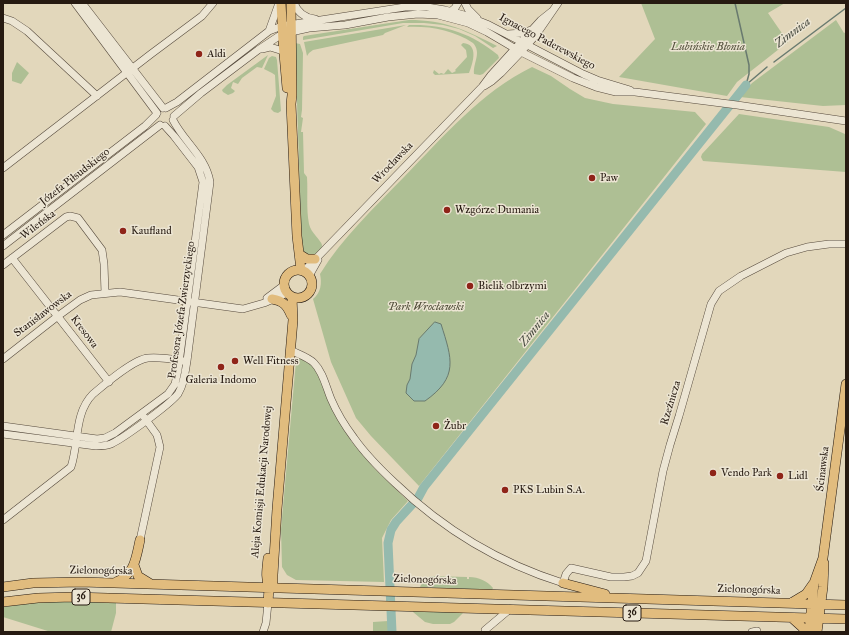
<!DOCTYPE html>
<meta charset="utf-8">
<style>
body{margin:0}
#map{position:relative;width:849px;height:635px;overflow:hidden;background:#e2d7bb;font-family:"IM FELL Great Primer",serif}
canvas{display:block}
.frame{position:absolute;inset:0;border:4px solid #261a11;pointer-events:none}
</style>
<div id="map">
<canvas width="849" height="635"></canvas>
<div class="frame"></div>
</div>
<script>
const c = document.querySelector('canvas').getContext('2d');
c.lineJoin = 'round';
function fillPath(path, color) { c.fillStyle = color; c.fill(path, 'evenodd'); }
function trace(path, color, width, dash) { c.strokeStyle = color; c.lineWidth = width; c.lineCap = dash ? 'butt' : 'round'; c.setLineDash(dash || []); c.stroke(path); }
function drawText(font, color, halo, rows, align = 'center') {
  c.font = font + ' "IM FELL Great Primer",serif'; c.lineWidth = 3; c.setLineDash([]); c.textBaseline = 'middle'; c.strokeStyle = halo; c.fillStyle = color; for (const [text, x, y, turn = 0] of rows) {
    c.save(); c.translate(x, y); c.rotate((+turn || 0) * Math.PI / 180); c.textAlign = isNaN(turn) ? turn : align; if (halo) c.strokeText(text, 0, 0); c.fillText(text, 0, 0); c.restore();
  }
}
fillPath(new Path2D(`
 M 641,3 L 785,3 L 768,13 L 788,42 L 737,82 L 727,96 L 619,77 L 655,39 Z
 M 409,20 C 445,20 466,30 497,46 L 493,48 L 475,36 L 459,29 L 443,25 L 424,23 L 403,23 L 303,40 L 303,37 L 304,36 Z
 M 836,20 L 844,33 L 846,32 L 846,105 L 823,106 L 740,97 L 752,83 Z
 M 406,25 L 385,33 L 383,35 L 313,50 L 309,53 L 307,56 L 304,42 Z
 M 409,25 C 444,24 471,33 498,55 L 499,58 L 483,74 L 480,75 L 474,74 C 473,62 482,53 473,43 C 453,30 430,26 407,27 Z
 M 295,43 L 300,44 L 303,53 L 302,110 L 301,117 L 303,118 L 301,132 L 303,132 L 304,173 L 307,177 C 308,192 306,209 309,224 C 311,233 321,240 322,245 C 322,251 316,255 312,257 L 302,253 Z
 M 463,43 C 479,44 473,63 469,73 L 435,75 L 433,73 L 434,70 L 439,74 L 441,73 L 444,74 L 448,69 L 452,73 L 456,71 L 455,70 L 467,57 L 466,50 L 461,45 Z
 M 268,55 L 262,68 L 257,67 L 242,78 L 238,84 L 233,82 L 231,88 L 235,91 L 233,93 L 228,95 L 223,92 L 222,90 L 227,85 Z
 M 272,56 L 276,57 L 277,60 L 281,111 L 278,113 L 274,112 L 271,109 L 276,96 L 275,75 L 272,73 L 264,69 L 269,58 Z
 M 17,62 L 29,73 L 21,84 L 12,81 L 12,73 Z
 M 532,67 L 551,76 L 570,89 L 585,98 L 613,104 L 695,112 L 706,124 L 419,486 L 371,436 L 356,418 L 331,362 L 313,299 C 321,293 322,283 320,274 C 342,238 374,208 404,177 C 443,137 481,92 532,67 Z
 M 739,114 L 829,127 L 845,134 L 846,172 L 703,161 L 701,157 L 702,154 Z
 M 299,358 L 308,362 L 316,369 L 351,441 L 374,468 L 408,501 L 391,520 L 382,538 L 384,582 L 296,580 L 287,575 L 282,567 L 281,529 L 296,361 Z
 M 431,576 L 467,577 L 467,579 L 469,579 L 469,577 C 479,577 487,581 493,588 L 492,590 L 420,587 L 424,579 Z
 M 73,601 L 116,603 L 116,613 L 111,632 L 51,632 L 3,617 L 3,607 L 36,602 Z
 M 413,611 L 463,612 L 463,613 L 454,622 L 450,624 L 433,624 L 425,622 L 413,612 Z
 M 388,621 L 389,632 L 373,632 L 373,622 Z`), '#aebf94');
const water = new Path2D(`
 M 435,322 L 441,324 C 452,359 459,377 425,401 L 414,401 L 406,393 L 407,385 L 410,379 L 412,364 L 416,355 L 419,339 Z`);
fillPath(water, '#95baae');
trace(water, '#697a6f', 1);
trace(new Path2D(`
 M 735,3 L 749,65 L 749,74 L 746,85
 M 774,62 L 846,8
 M 747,84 L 767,67`), '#697a6f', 1.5);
trace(new Path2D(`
 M 392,632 L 388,543 L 391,530 L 396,522 L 418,498 L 424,487 L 746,85`), '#95baae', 9);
const minor = new Path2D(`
 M 75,3 L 157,113
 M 82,3 L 163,108
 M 294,3 C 298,13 305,18 315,19
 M 465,3 L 468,9 L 477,18
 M 449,13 L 455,8 L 458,3
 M 3,18 L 12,21 L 27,31 L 97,96
 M 269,31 L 279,3
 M 508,34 L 523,33 L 531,30
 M 262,49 L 270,47 L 283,51
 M 484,86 L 492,81 L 501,73 L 521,52 L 536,35 L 558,3
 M 166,108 L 177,102 L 269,31 L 282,26 L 405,7 L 427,7 L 445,10 L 464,15 L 489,25 L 583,74 L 597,80 L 630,90
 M 174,116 L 201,93 L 258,50 L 282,34 L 309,28 L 345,25 L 388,17 L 418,14 L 438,15 L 468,23 L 487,32 L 521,52 L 573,78 L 596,87 L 616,92 L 635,92 L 737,105 L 846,121
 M 3,168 L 151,54 L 202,16 L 213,3
 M 3,235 L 145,126 L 156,115
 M 3,246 L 160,125
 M 12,258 L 109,382
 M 3,265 L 66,217 L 70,216 L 78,218 L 102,250 L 104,264 L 105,293
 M 304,271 L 482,87 L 491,75 L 541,20 L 551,12
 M 309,276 L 318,260
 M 267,298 L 283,286
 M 290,350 C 298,354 308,357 314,363 C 323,372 326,387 331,399 C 337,413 345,426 354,438 C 366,455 380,469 395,483 C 443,529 499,563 563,583 L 566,574 L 571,568 L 611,577 L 624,577 L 632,576 L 638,573 L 646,561 L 663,471 L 670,445 L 679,416 L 711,304 L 719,291 L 741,276 L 786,253 L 807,247 L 829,244 L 846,244
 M 3,359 L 58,316 L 80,300 L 91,295 L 120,292 L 243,309 L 264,303 L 287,293
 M 3,426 L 97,439 L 105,438 L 115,433 L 168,394 L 175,384 L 178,370 L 203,182 L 198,167 L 174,136 L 165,126
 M 3,434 L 96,446 C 101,446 106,446 111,444 C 124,438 169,405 178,394 C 184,384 185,373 187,361 L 210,182 C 206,157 184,142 173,120
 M 3,520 L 71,467 C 79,443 74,413 93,394 C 105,384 134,359 148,358 C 160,357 172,359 183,361
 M 140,540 L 160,447 L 157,435 L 144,417
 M 263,632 L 266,623 L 268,603
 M 486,632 L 485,630 L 510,609
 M 752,632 L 757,631`);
const major = new Path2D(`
 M 281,3 L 283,42 L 287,88
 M 291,3 L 292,95 L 291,104 L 297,236 L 301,270
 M 299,254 L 307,259 L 315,259
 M284 284a14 14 0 1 1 28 0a14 14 0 1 1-28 0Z
 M 272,299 C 283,301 287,305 291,315
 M 268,558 C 267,568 265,578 269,588
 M 134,565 L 138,576 L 151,584
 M 116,582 C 135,574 136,558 140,540
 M 563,583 L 605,594
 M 3,587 L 33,583 L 81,582 L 846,605
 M 3,602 L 38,598 L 73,597 L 846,619
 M 268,603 L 269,588 L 273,582 L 273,575 L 277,509 L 293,320 L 292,297
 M 791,603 L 806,594 L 813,584
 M 792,618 L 802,627 L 806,632
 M 809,632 L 814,583 L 823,558 L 846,384
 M 817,632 L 823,587 L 824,563`);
trace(minor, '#55493c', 8);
trace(major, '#261a11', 10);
trace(minor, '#ece5d3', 7);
trace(major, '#e1bc7e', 9);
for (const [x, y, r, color] of [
 [199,54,4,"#8f2418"],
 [592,178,4,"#8f2418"],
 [447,210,4,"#8f2418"],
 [123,231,4,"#8f2418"],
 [470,286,4,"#8f2418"],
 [235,361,4,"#8f2418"],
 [221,367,4,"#8f2418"],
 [436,426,4,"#8f2418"],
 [713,473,4,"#8f2418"],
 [780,476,4,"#8f2418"],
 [505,490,4,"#8f2418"]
]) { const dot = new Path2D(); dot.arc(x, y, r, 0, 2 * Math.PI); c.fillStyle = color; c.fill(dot); trace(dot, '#ece5d3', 1.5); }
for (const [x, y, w] of [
 [81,597,18],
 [632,613,18]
]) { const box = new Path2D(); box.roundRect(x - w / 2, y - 8, w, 16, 3); c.fillStyle = '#ece5d3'; c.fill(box); trace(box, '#261a11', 1); }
drawText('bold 10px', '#261a11', null, [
 ["36",81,597],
 ["36",632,613]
]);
drawText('11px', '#261a11', '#ece5d3', [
 ["Ignacego Paderewskiego",547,42,28],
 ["Wrocławska",393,163,-46],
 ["Józefa Piłsudskiego",75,177,-38],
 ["Wileńska",38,225,-37],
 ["Profesora Józefa Zwierzyckiego",182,310,-82],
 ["Stanisławowska",43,314,-37],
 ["Kresowa",84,332,53],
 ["Rzeźnicza",671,403,-73],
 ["Ścinawska",823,469,-83],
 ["Aleja Komisji Edukacji Narodowej",262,482,-85],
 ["Zielonogórska",101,571,1],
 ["Zielonogórska",425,580,2],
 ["Zielonogórska",749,590,2]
]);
drawText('italic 11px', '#4f4c38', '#ece5d3', [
 ["Lubińskie Błonia",708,47],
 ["Park Wrocławski",426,307]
]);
drawText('11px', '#261a11', '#ece5d3', [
 ["Aldi",207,54],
 ["Paw",600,178],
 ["Wzgórze Dumania",455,210],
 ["Kaufland",131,231],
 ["Bielik olbrzymi",478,286],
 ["Well Fitness",243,361],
 ["Galeria Indomo",221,380,"center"],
 ["Żubr",444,426],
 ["Vendo Park",721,473],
 ["Lidl",788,476],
 ["PKS Lubin S.A.",513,490]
], 'left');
drawText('italic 12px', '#474a40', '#ece5d3', [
 ["Zimnica",793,33,-37],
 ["Zimnica",535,329,-51]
]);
</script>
